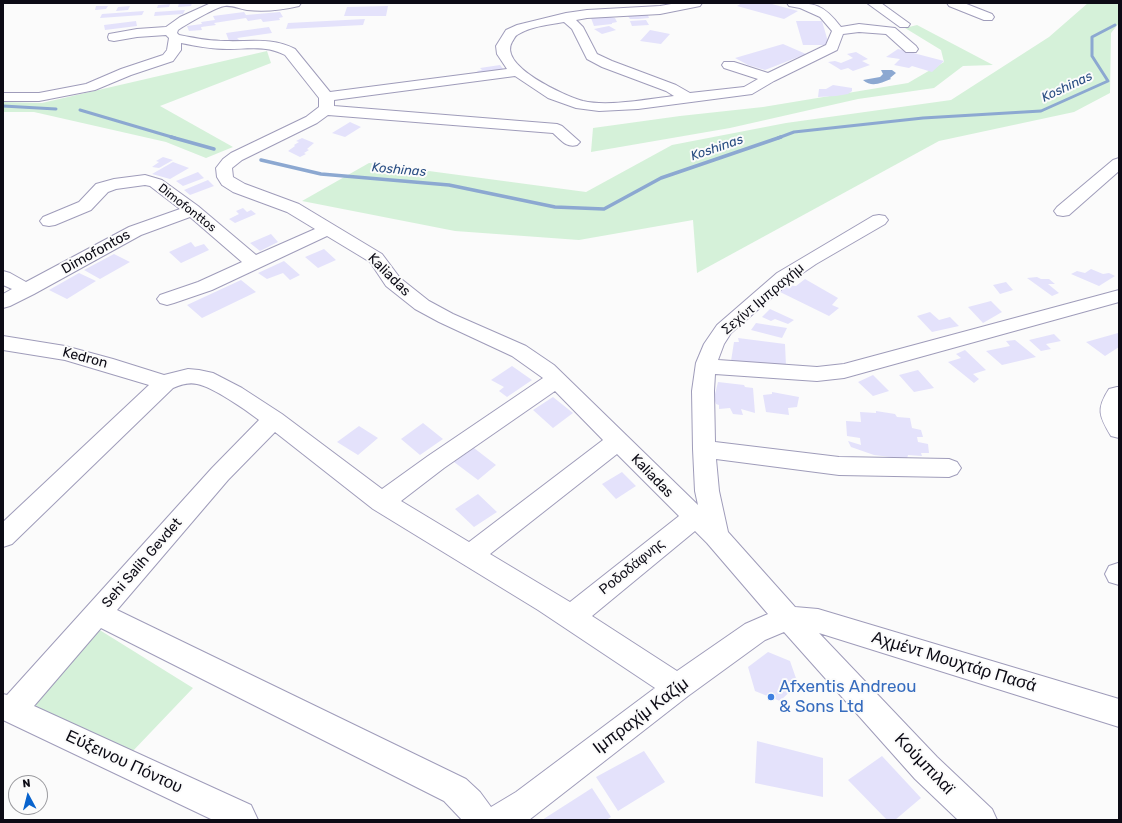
<!DOCTYPE html>
<meta charset="utf-8">
<style>
body{margin:0}
#map{position:relative;width:1122px;height:823px;overflow:hidden;background:#fbfbfb;font-family:Rubik,sans-serif}
canvas{display:block}
.frame{position:absolute;inset:0;border:4px solid #0c0b15;pointer-events:none}
.north{position:absolute;left:8px;top:775px;width:40px;height:40px;box-sizing:border-box;background:#fbfbfb;border:1px solid #9b9b9f;border-radius:50%;rotate:353deg;font-size:11px;font-weight:700;line-height:16px;text-align:center;color:#0c0b15}
.north::after{content:'';display:block;margin:auto;width:14px;height:18px;background:#0863cd;clip-path:polygon(50% 0,100% 100%,50% 72%,0 100%)}
</style>
<div id="map">
<canvas width="1122" height="823"></canvas>
<div class="frame"></div>
<div class="north">N</div>
</div>
<script>
const c = document.querySelector('canvas').getContext('2d');
c.lineJoin = 'round';
function fillPath(path, color) { c.fillStyle = color; c.fill(path, 'evenodd'); }
function trace(path, color, width, dash) { c.strokeStyle = color; c.lineWidth = width; c.lineCap = dash ? 'butt' : 'round'; c.setLineDash(dash || []); c.stroke(path); }
function drawText(font, color, halo, rows, align = 'center') {
  c.font = font + ' Rubik,sans-serif'; c.lineWidth = 4; c.setLineDash([]); c.textBaseline = 'middle'; c.strokeStyle = halo; c.fillStyle = color; for (const [text, x, y, turn = 0] of rows) {
    c.save(); c.translate(x, y); c.rotate((+turn || 0) * Math.PI / 180); c.textAlign = isNaN(turn) ? turn : align; if (halo) c.strokeText(text, 0, 0); c.fillText(text, 0, 0); c.restore();
  }
}
fillPath(new Path2D(`
 M 1088,3 L 1119,3 L 1119,23 L 1111,33 L 1110,93 L 1074,112 L 939,141 L 697,273 L 693,220 L 579,240 L 455,231 L 302,201 L 369,163 L 586,192 L 672,145 L 786,123 L 951,100 L 1049,37 Z
 M 917,25 L 993,65 L 963,66 L 934,88 L 858,99 L 730,128 L 591,152 L 593,128 L 680,116 L 763,107 L 908,83 L 944,62 L 941,50 L 905,28 Z
 M 267,51 L 271,63 L 160,106 L 233,147 L 206,158 L 166,142 L 34,112 L 3,112 L 3,102 L 42,103 Z
 M 98,629 L 193,688 L 131,753 L 26,713 Z`), '#d5f1d9');
fillPath(new Path2D(`
 M 881,70 L 892,70 L 896,73 L 890,78 L 891,79 C 881,83 872,88 863,80 L 880,77 L 883,74 Z`), '#8ca8d1');
trace(new Path2D(`
 M 3,106 L 56,109
 M 80,110 L 175,138
 M 778,138 L 794,132 L 923,118 L 1041,111 L 1108,81 L 1092,56 L 1092,37 L 1115,25`), '#8ca8d1', 3);
trace(new Path2D(`
 M 171,137 L 214,149
 M 261,160 L 321,174 L 449,185 L 555,207 L 604,209 L 661,178 L 781,137`), '#8ca8d1', 3.5);
fillPath(new Path2D(`
 M 179,3 L 192,3 L 191,6 L 178,7 Z
 M 742,3 L 768,3 L 798,11 L 784,19 L 737,6 Z
 M 170,4 L 169,7 L 157,8 L 158,5 Z
 M 96,6 L 108,6 L 106,9 L 95,10 Z
 M 130,6 L 128,10 L 116,11 L 118,7 Z
 M 388,6 L 386,16 L 344,16 L 347,7 Z
 M 185,10 L 183,14 L 154,16 L 155,12 Z
 M 144,11 L 142,15 L 100,18 L 102,14 Z
 M 244,12 L 246,15 L 280,12 L 283,17 L 279,18 L 280,20 L 263,22 L 261,19 L 248,21 L 246,18 L 214,23 L 216,25 L 201,27 L 202,30 L 189,31 L 187,26 L 202,24 L 201,22 L 215,20 L 213,16 Z
 M 647,13 L 649,18 L 638,19 L 630,19 L 627,15 Z
 M 610,17 L 615,18 L 617,22 L 612,23 L 612,24 L 594,26 L 591,18 Z
 M 365,19 L 363,25 L 286,29 L 288,23 Z
 M 646,20 L 649,25 L 632,26 L 630,21 Z
 M 136,21 L 137,26 L 105,30 L 104,25 Z
 M 796,21 L 822,21 L 829,45 L 803,45 Z
 M 609,26 L 616,30 L 602,34 L 594,29 Z
 M 269,27 L 272,33 L 237,38 L 239,40 L 229,41 L 226,33 Z
 M 650,30 L 670,34 L 661,44 L 640,41 Z
 M 783,44 L 806,54 L 765,70 L 748,65 L 735,58 Z
 M 898,49 L 944,61 L 932,72 L 912,66 L 909,68 L 894,65 L 900,59 L 886,57 Z
 M 856,52 L 868,59 L 862,61 L 870,65 L 853,71 L 848,68 L 841,70 L 828,62 L 835,61 L 841,63 L 853,58 L 847,54 Z
 M 500,65 L 504,70 L 479,74 L 477,71 L 482,70 L 480,68 Z
 M 833,85 L 852,88 L 852,91 L 848,94 L 836,96 L 818,97 L 819,89 L 826,89 Z
 M 350,122 L 361,127 L 345,137 L 332,133 Z
 M 302,138 L 314,143 L 307,149 L 309,150 L 304,153 L 306,154 L 300,157 L 288,151 L 295,146 L 294,145 L 299,142 L 296,141 Z
 M 163,157 L 173,160 L 159,168 L 152,167 L 159,162 L 156,161 Z
 M 173,162 L 189,168 L 170,179 L 152,174 Z
 M 198,172 L 204,178 L 183,186 L 176,181 Z
 M 208,180 L 214,186 L 190,195 L 184,190 Z
 M 243,208 L 247,212 L 251,210 L 256,214 L 235,223 L 229,219 L 239,214 L 236,211 Z
 M 271,234 L 278,242 L 260,251 L 250,243 Z
 M 191,242 L 195,247 L 204,244 L 209,250 L 181,263 L 169,252 Z
 M 324,249 L 336,260 L 318,268 L 305,257 Z
 M 114,254 L 130,262 L 100,279 L 84,270 Z
 M 284,261 L 300,275 L 290,280 L 283,273 L 267,279 L 258,273 Z
 M 1091,269 L 1103,274 L 1109,273 L 1115,276 L 1099,286 L 1071,274 L 1077,271 L 1085,273 Z
 M 79,273 L 96,281 L 67,299 L 49,290 Z
 M 1037,277 L 1041,279 L 1049,279 L 1055,284 L 1048,284 L 1059,293 L 1052,296 L 1027,278 Z
 M 805,279 L 838,298 L 832,305 L 839,308 L 829,316 L 776,290 L 781,285 L 796,286 Z
 M 241,280 L 256,292 L 202,318 L 187,305 Z
 M 1006,282 L 1013,290 L 1000,294 L 993,285 Z
 M 991,301 L 1002,312 L 983,323 L 968,307 Z
 M 770,309 L 794,320 L 788,324 L 775,319 L 771,321 L 762,317 Z
 M 930,312 L 939,320 L 950,317 L 959,326 L 932,332 L 917,316 Z
 M 756,323 L 787,328 L 782,338 L 751,330 Z
 M 1118,333 L 1119,347 L 1105,356 L 1086,342 Z
 M 1054,334 L 1061,341 L 1046,344 L 1051,349 L 1041,351 L 1029,340 Z
 M 738,338 L 785,344 L 786,366 L 731,361 L 734,342 L 739,342 Z
 M 1015,340 L 1036,357 L 1002,365 L 986,351 L 1010,346 L 1006,341 Z
 M 965,350 L 986,370 L 973,374 L 979,379 L 974,383 L 948,362 L 961,358 L 956,354 Z
 M 512,366 L 532,380 L 507,397 L 499,391 L 504,387 L 491,380 Z
 M 918,370 L 934,388 L 914,392 L 899,375 Z
 M 873,375 L 889,391 L 873,396 L 858,382 Z
 M 718,382 L 744,385 L 745,387 L 753,388 L 755,413 L 741,409 L 743,415 L 733,414 L 730,408 L 719,409 L 719,405 L 716,404 L 714,398 Z
 M 772,392 L 799,397 L 797,407 L 788,408 L 789,415 L 766,412 L 763,395 L 772,394 Z
 M 553,397 L 573,413 L 553,428 L 533,410 Z
 M 876,411 L 895,414 L 897,417 L 910,418 L 912,428 L 921,430 L 923,437 L 917,437 L 918,442 L 928,444 L 929,453 L 921,453 L 922,456 L 908,455 L 907,459 L 874,455 L 851,447 L 848,441 L 861,445 L 860,438 L 847,436 L 846,421 L 861,422 L 860,412 L 876,413 Z
 M 423,423 L 443,439 L 420,455 L 401,439 Z
 M 359,426 L 378,438 L 358,455 L 337,442 Z
 M 474,448 L 496,465 L 478,480 L 454,462 Z
 M 622,472 L 636,486 L 616,499 L 602,484 Z
 M 478,494 L 497,512 L 474,527 L 455,509 Z
 M 768,652 L 790,661 L 798,684 L 780,701 L 755,691 L 748,667 Z
 M 757,741 L 823,758 L 823,797 L 755,783 Z
 M 644,751 L 665,782 L 618,811 L 596,777 Z
 M 882,756 L 921,798 L 895,820 L 887,820 L 848,780 Z
 M 592,788 L 611,817 L 606,820 L 542,820 Z`), '#e4e2fb');
const minor = new Path2D(`
 M 211,3 L 301,3 L 299,6 C 282,10 265,12 247,10 C 240,9 232,5 225,6 C 218,6 185,25 178,30 L 177,33 L 179,35 C 194,38 210,41 225,41 C 250,42 272,37 295,49 L 330,92 L 507,69 L 497,54 L 496,46 L 506,30 L 517,25 L 566,13 L 587,10 L 660,6 L 677,3 L 702,3 L 700,6 L 660,14 L 587,18 L 576,20 L 583,27 L 597,54 L 612,61 L 676,85 L 690,93 L 744,87 L 758,79 L 724,68 L 722,65 L 724,62 L 734,62 L 768,73 L 826,45 L 832,31 L 820,17 L 800,8 L 789,6 L 787,3 C 816,3 823,4 841,27 L 859,24 L 895,28 L 916,46 L 918,49 L 916,52 L 906,52 L 886,34 L 859,32 L 843,34 L 837,50 L 774,81 L 752,94 L 638,109 L 599,111 L 576,108 L 548,98 L 515,76 L 334,100 L 334,106 L 557,124 L 562,126 L 580,142 L 577,145 C 566,148 561,140 553,133 L 328,115 L 317,123 L 242,160 L 232,168 L 233,177 L 245,184 L 299,204 L 382,254 L 400,278 L 429,301 L 453,314 L 526,346 L 554,365 L 698,505 L 695,491 L 693,449 L 692,391 L 696,363 L 704,344 L 717,325 L 777,273 L 873,216 L 879,215 L 885,216 L 888,220 L 885,224 L 816,264 L 791,281 L 731,333 L 724,344 L 718,360 L 817,367 L 844,364 L 1119,290 L 1119,302 L 844,378 L 817,381 L 715,374 L 714,391 L 715,442 L 839,457 L 949,459 L 957,462 L 961,468 L 957,474 L 949,477 L 839,475 L 716,459 L 719,491 L 728,532 L 795,607 L 818,609 L 1119,699 L 1119,727 L 819,633 L 937,757 L 992,809 L 997,820 L 958,820 L 915,779 L 784,632 L 765,640 L 688,696 L 529,820 L 462,820 L 444,801 L 101,628 L 34,706 L 251,805 L 258,820 L 213,820 L 3,720 L 3,694 L 7,695 L 212,468 L 259,420 C 246,410 213,387 197,384 C 188,382 180,385 173,388 L 12,544 L 3,547 L 3,522 L 149,385 L 65,360 L 3,350 L 3,336 L 65,346 L 113,359 L 164,375 L 188,369 L 199,370 L 213,373 L 242,388 L 282,414 L 382,489 L 428,456 L 543,378 L 512,356 L 439,322 L 415,309 L 386,286 L 370,262 L 327,236 L 212,290 L 174,303 L 167,305 L 160,303 L 157,299 L 160,295 L 198,282 L 242,262 L 190,217 L 141,235 L 34,294 L 10,306 L 3,308 L 3,294 L 12,289 L 3,285 L 3,271 L 10,273 L 26,282 L 129,227 L 180,209 L 150,186 L 145,185 L 116,189 L 108,192 L 91,210 L 55,225 L 49,226 L 43,225 L 40,221 L 43,217 L 79,202 L 96,184 L 114,179 L 145,175 L 162,180 L 198,206 L 256,255 L 315,229 L 287,212 L 233,192 L 222,185 L 217,177 L 216,168 L 223,159 L 231,153 L 306,117 L 319,107 L 319,98 L 285,55 C 267,45 248,49 227,49 C 212,49 196,46 181,43 L 181,50 L 173,61 L 131,75 L 95,90 L 39,101 L 3,101 L 3,93 L 39,93 L 86,84 L 121,69 L 163,55 L 167,50 L 169,38 L 166,35 L 137,37 L 114,41 L 109,40 L 108,37 L 109,34 L 137,29 L 166,27 L 180,17 ZM 564,22 L 572,29 L 587,59 L 602,67 L 666,91 L 674,96 C 648,99 608,107 583,101 C 565,96 498,66 512,42 C 514,39 515,36 517,35 C 531,26 549,25 564,22 ZM 555,391 L 603,440 L 469,542 L 401,501 L 444,468 ZM 275,432 L 373,509 L 538,610 L 655,688 L 516,792 L 491,807 L 480,792 L 466,779 L 117,610 L 228,480 ZM 617,454 L 679,516 L 570,602 L 490,554 ZM 695,531 L 707,543 L 768,614 L 745,624 L 677,671 L 592,616 Z
 M 867,3 L 881,3 L 910,24 L 908,27 L 900,27 Z
 M 947,3 L 964,3 L 992,14 L 994,17 L 992,20 L 984,20 L 949,6 Z
 M 1119,158 L 1119,171 L 1069,215 L 1063,216 L 1057,215 L 1054,211 L 1057,207 L 1113,160 Z
 M 1117,387 L 1119,387 L 1119,438 L 1111,436 C 1099,416 1096,409 1109,389 Z
 M 1118,563 L 1119,563 L 1119,585 L 1109,582 L 1105,574 L 1109,566 Z`);
trace(minor, '#9f9cba', 2);
fillPath(minor, '#fff');
for (const [x, y, r, color] of [
 [771,697,4,"#3f7fe0"]
]) { const dot = new Path2D(); dot.arc(x, y, r, 0, 2 * Math.PI); c.fillStyle = color; c.fill(dot); trace(dot, '#fbfbfb', 1.5); }
drawText('12px', '#0c0b15', '#fbfbfb', [
 ["Dimofonttos",187,208,38]
]);
drawText('italic 13px', '#2a4e83', '#fbfbfb', [
 ["Koshinas",1067,87,-25],
 ["Koshinas",717,148,-19],
 ["Koshinas",399,170,5]
]);
drawText('14px', '#0c0b15', '#fbfbfb', [
 ["Dimofontos",96,252,-29],
 ["Kaliadas",389,275,45],
 ["Σεχίντ Ιμπραχήμ",763,299,-40],
 ["Kedron",85,358,15],
 ["Kaliadas",652,476,46],
 ["Sehi Salih Gevdet",142,563,-49],
 ["Ροδοδάφνης",632,567,-39]
]);
drawText('17px', '#0c0b15', '#fbfbfb', [
 ["Αχμέντ Μουχτάρ Πασά",954,662,17],
 ["Ιμπραχίμ Καζίμ",641,716,-37],
 ["Εύξεινου Πόντου",124,762,25],
 ["Κούμπιλαϊ",924,764,46]
]);
drawText('17px', '#366cbe', '#fbfbfb', [
 ["Afxentis Andreou",779,687],
 ["& Sons Ltd",779,707]
], 'left');
</script>
